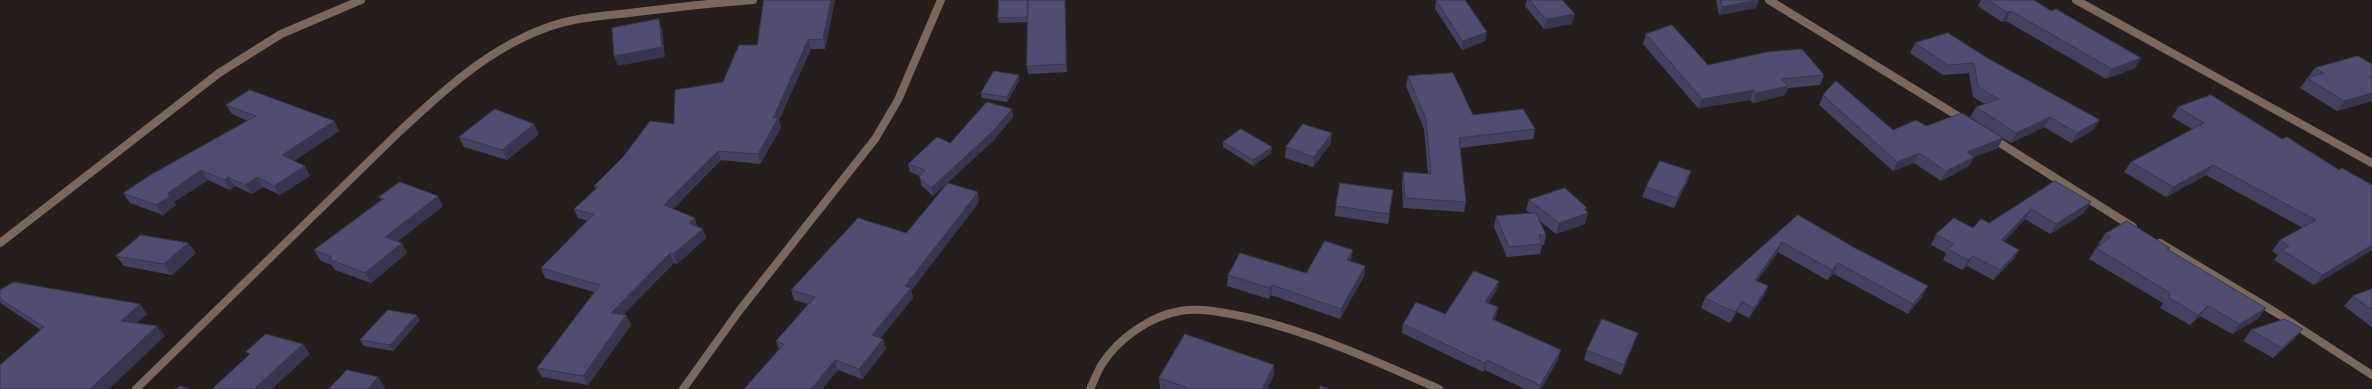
<!DOCTYPE html>
<style>
body{margin:0}
canvas{display:block;background:#251e1c}
</style>
<canvas width="2372" height="389"></canvas>
<script>
const c = document.querySelector('canvas').getContext('2d');
c.lineJoin = 'round';
function trace(path, color, width, dash) { c.strokeStyle = color; c.lineWidth = width; c.lineCap = dash ? 'butt' : 'round'; c.setLineDash(dash || []); c.stroke(path); }
function fillPath(path, color) { c.fillStyle = color; c.fill(path, 'evenodd'); }
trace(new Path2D(`
 M 1769,0 L 1966,121
 M 2076,0 L 2372,163
 M 1992,138 L 2133,227
 M 0,243 L 219,73 L 281,34 L 361,0
 M 2160,243 L 2275,312 L 2372,375
 M 136,389 L 400,131 C 443,91 487,50 543,29 C 570,18 600,16 629,13 C 670,8 712,3 753,0
 M 683,389 L 739,311 L 875,139 L 898,100 L 941,0
 M 1090,389 C 1094,381 1097,372 1102,364 C 1118,339 1150,316 1180,311 C 1202,307 1225,313 1246,317 C 1314,333 1376,361 1439,389`), '#7a685d', 8);
fillPath(new Path2D(`
 M 835,0 L 825,49 L 811,49 L 779,120 L 781,128 L 760,164 L 721,160 L 673,209 L 698,227 L 706,238 L 677,264 L 674,263 L 623,315 L 626,315 L 631,325 L 588,385 L 542,377 L 537,368 L 594,292 L 545,278 L 541,268 L 588,221 L 578,218 L 574,209 L 596,189 L 594,186 L 674,124 L 723,82 L 757,45 Z
 M 1065,0 L 1067,72 L 1028,74 L 1027,66 L 1028,22 L 999,23 L 998,18 Z
 M 1436,0 L 1485,41 L 1462,50 L 1435,9 Z
 M 1527,0 L 1562,0 L 1572,24 L 1544,29 L 1525,6 Z
 M 1716,0 L 1756,0 L 1756,8 L 1719,15 Z
 M 1981,0 L 2034,0 L 2051,11 L 2141,58 L 2135,68 L 2106,79 L 2006,21 L 2002,22 L 1978,6 Z
 M 1948,33 L 2093,130 L 2071,143 L 2044,127 L 2011,143 L 1970,117 L 1976,107 L 1985,104 L 1973,97 L 1969,73 L 1943,75 L 1910,53 L 1915,43 Z
 M 1646,34 L 1708,65 L 1824,75 L 1820,85 L 1788,88 L 1785,95 L 1753,103 L 1750,100 L 1698,108 L 1643,44 Z
 M 2372,64 L 2372,101 L 2337,111 L 2300,88 L 2315,68 Z
 M 1408,76 L 1473,115 L 1535,129 L 1533,139 L 1460,148 L 1466,202 L 1464,212 L 1403,208 L 1402,182 L 1403,172 L 1428,174 L 1424,129 L 1406,86 Z
 M 1019,81 L 1007,102 L 982,98 L 981,93 Z
 M 1823,95 L 1893,130 L 1998,148 L 1974,157 L 1969,166 L 1941,181 L 1914,163 L 1893,171 L 1819,105 Z
 M 226,105 L 334,121 L 339,131 L 293,161 L 305,166 L 310,176 L 280,195 L 263,187 L 252,194 L 235,186 L 230,190 L 208,180 L 174,202 L 176,205 L 163,215 L 130,203 L 123,193 L 248,121 L 232,114 Z
 M 2178,107 L 2282,139 L 2339,170 L 2372,185 L 2372,250 L 2314,285 L 2274,260 L 2278,255 L 2272,251 L 2280,240 L 2303,228 L 2206,175 L 2166,197 L 2124,172 L 2131,162 L 2192,129 L 2172,117 Z
 M 1012,109 L 1013,117 L 993,141 L 933,196 L 921,185 L 920,176 L 910,172 L 908,164 L 950,143 Z
 M 539,134 L 507,160 L 464,147 L 459,137 Z
 M 1223,142 L 1271,153 L 1253,166 L 1223,147 Z
 M 1331,143 L 1313,167 L 1285,158 L 1286,147 Z
 M 1691,171 L 1687,182 L 1674,208 L 1642,197 L 1646,187 Z
 M 2055,181 L 2091,202 L 2084,213 L 2050,234 L 2025,219 L 2004,242 L 2019,250 L 2013,260 L 1993,280 L 1967,266 L 1962,270 L 1943,260 L 1946,253 L 1931,245 L 1936,234 L 1973,228 L 1989,223 Z
 M 1393,190 L 1388,224 L 1335,216 L 1336,206 Z
 M 379,197 L 443,206 L 397,242 L 402,243 L 407,253 L 371,283 L 335,270 L 332,265 L 321,261 L 314,250 L 381,200 Z
 M 1529,200 L 1586,212 L 1588,213 L 1585,224 L 1556,234 L 1539,220 L 1546,235 L 1544,245 L 1542,245 L 1540,254 L 1507,257 L 1494,227 L 1496,216 L 1531,214 L 1526,210 Z
 M 979,202 L 911,291 L 913,298 L 880,338 L 886,349 L 862,379 L 838,370 L 822,389 L 744,389 L 779,349 L 776,341 L 808,304 L 794,300 L 791,290 L 906,233 Z
 M 1798,215 L 1922,297 L 1908,314 L 1834,274 L 1827,280 L 1778,252 L 1757,281 L 1768,286 L 1764,296 L 1749,318 L 1737,312 L 1730,323 L 1701,308 L 1705,298 Z
 M 2105,234 L 2168,250 L 2258,319 L 2232,334 L 2200,316 L 2190,325 L 2160,308 L 2163,303 L 2089,259 L 2096,248 L 2100,245 L 2098,244 Z
 M 188,243 L 196,253 L 172,275 L 124,266 L 116,256 Z
 M 1351,260 L 1351,261 L 1365,266 L 1364,276 L 1340,319 L 1271,295 L 1269,299 L 1227,286 L 1228,275 L 1306,273 Z
 M 1499,281 L 1496,291 L 1488,303 L 1498,307 L 1496,316 L 1494,320 L 1558,360 L 1541,389 L 1525,389 L 1485,370 L 1483,372 L 1402,333 L 1403,324 L 1445,314 Z
 M 2372,289 L 2372,327 L 2344,306 L 2353,296 Z
 M 0,290 L 147,314 L 137,323 L 165,336 L 41,330 L 2,304 L 0,302 Z
 M 420,320 L 393,351 L 364,346 L 360,340 Z
 M 2303,329 L 2294,339 L 2273,358 L 2243,341 L 2251,330 Z
 M 1634,343 L 1621,375 L 1584,360 L 1587,350 Z
 M 1274,365 L 1274,375 L 1267,389 L 1161,389 L 1160,388 L 1159,378 Z`), '#464161');
fillPath(new Path2D(`
 M 831,0 L 835,0 L 825,49 L 823,39 Z
 M 1065,0 L 1067,72 L 1066,64 Z
 M 1756,0 L 1759,0 L 1756,8 L 1719,15 L 1722,7 Z
 M 2011,11 L 2006,21 L 2002,22 L 2007,12 Z
 M 1575,14 L 1572,24 L 1544,29 L 1546,19 Z
 M 659,19 L 662,29 L 665,57 L 618,66 L 614,56 Z
 M 1487,32 L 1485,41 L 1462,50 L 1463,41 Z
 M 808,40 L 811,49 L 779,120 L 781,128 L 760,164 L 758,154 L 773,118 Z
 M 2141,58 L 2135,68 L 2106,79 L 2112,69 Z
 M 1019,75 L 1019,81 L 1007,102 L 1007,97 Z
 M 1788,86 L 1785,95 L 1753,103 L 1756,93 Z
 M 1754,90 L 1750,100 L 1698,108 L 1702,99 Z
 M 2372,93 L 2372,101 L 2337,111 L 2344,101 Z
 M 1012,109 L 1013,117 L 993,141 L 933,196 L 931,188 Z
 M 2050,117 L 2044,127 L 2011,143 L 2016,133 Z
 M 2100,120 L 2093,130 L 2071,143 L 2077,133 Z
 M 334,121 L 339,131 L 288,165 L 282,155 Z
 M 534,124 L 539,134 L 507,160 L 502,150 Z
 M 1332,133 L 1331,143 L 1313,167 L 1314,157 Z
 M 2003,138 L 1998,148 L 1962,161 L 1967,152 Z
 M 1272,147 L 1271,153 L 1253,166 L 1253,160 Z
 M 718,151 L 721,160 L 667,214 L 664,205 Z
 M 1919,153 L 1914,163 L 1893,171 L 1897,162 Z
 M 1974,157 L 1969,166 L 1941,181 L 1946,171 Z
 M 2213,165 L 2206,175 L 2166,197 L 2173,187 Z
 M 305,166 L 310,176 L 280,195 L 274,186 Z
 M 201,170 L 208,180 L 174,202 L 176,205 L 163,215 L 156,205 L 168,193 Z
 M 1691,171 L 1687,182 L 1674,208 L 1677,198 Z
 M 228,177 L 235,186 L 230,190 L 224,180 Z
 M 257,177 L 263,187 L 252,194 L 245,185 Z
 M 978,192 L 979,202 L 911,291 L 913,298 L 875,345 L 872,335 L 905,286 Z
 M 438,196 L 443,206 L 390,247 L 385,237 Z
 M 2091,202 L 2084,213 L 2050,234 L 2056,224 Z
 M 1587,208 L 1585,214 L 1588,213 L 1585,224 L 1556,234 L 1559,223 L 1584,209 Z
 M 2031,209 L 2025,219 L 1995,251 L 2001,240 Z
 M 695,218 L 698,228 L 689,223 Z
 M 703,229 L 706,238 L 677,264 L 673,254 Z
 M 1782,242 L 1778,252 L 1750,290 L 1755,280 Z
 M 188,243 L 196,253 L 172,275 L 164,264 Z
 M 402,243 L 407,253 L 371,283 L 365,273 Z
 M 2372,245 L 2372,250 L 2314,285 L 2322,275 Z
 M 1353,250 L 1351,260 L 1346,270 L 1347,260 Z
 M 2019,250 L 2013,260 L 1993,280 L 2000,270 Z
 M 670,253 L 674,263 L 615,323 L 611,313 Z
 M 1973,256 L 1967,266 L 1962,270 L 1968,260 Z
 M 1838,263 L 1834,274 L 1827,280 L 1832,270 Z
 M 1365,266 L 1364,276 L 1340,319 L 1341,309 Z
 M 1499,281 L 1496,291 L 1483,311 L 1485,302 Z
 M 1272,285 L 1271,295 L 1269,299 L 1270,288 Z
 M 1768,286 L 1764,296 L 1749,318 L 1754,308 Z
 M 1928,286 L 1922,297 L 1908,314 L 1913,304 Z
 M 1742,302 L 1737,312 L 1730,323 L 1735,312 Z
 M 140,304 L 147,314 L 129,331 L 121,321 Z
 M 2208,306 L 2200,316 L 2190,325 L 2198,315 Z
 M 1498,307 L 1496,316 L 1489,328 L 1492,319 Z
 M 2266,308 L 2258,319 L 2232,334 L 2240,324 Z
 M 417,315 L 420,320 L 393,351 L 390,345 Z
 M 626,315 L 631,325 L 588,385 L 583,376 Z
 M 157,326 L 165,336 L 109,389 L 90,389 Z
 M 2303,329 L 2294,339 L 2273,358 L 2282,348 Z
 M 1638,333 L 1634,343 L 1621,375 L 1624,365 Z
 M 883,339 L 886,349 L 862,379 L 859,369 Z
 M 303,344 L 310,354 L 272,389 L 254,389 Z
 M 1561,350 L 1558,360 L 1541,389 L 1539,389 L 1540,385 Z
 M 835,360 L 838,370 L 822,389 L 811,389 Z
 M 1487,360 L 1485,370 L 1483,372 L 1485,363 Z
 M 1274,365 L 1274,375 L 1267,389 L 1262,389 Z
 M 378,377 L 385,388 L 384,389 L 368,389 Z`), '#39354f');
const building = new Path2D(`
 M 764,0 L 831,0 L 823,39 L 808,40 L 773,118 L 778,118 L 758,154 L 718,151 L 664,205 L 695,218 L 689,223 L 703,229 L 673,254 L 670,253 L 611,313 L 626,315 L 583,376 L 537,368 L 600,285 L 541,268 L 594,214 L 574,209 L 598,187 L 594,186 L 623,157 L 650,121 L 674,124 L 675,90 L 723,82 L 739,45 L 757,45 Z
 M 999,0 L 1028,0 L 1028,17 L 998,18 Z
 M 1028,0 L 1065,0 L 1066,64 L 1027,66 Z
 M 1436,0 L 1465,0 L 1487,32 L 1463,41 Z
 M 1530,0 L 1562,0 L 1575,14 L 1546,19 Z
 M 1721,0 L 1756,0 L 1722,7 Z
 M 1988,0 L 2034,0 L 2051,11 L 2056,9 L 2141,58 L 2112,69 L 2011,11 L 2007,12 Z
 M 659,19 L 662,47 L 614,56 L 612,28 Z
 M 1672,25 L 1708,65 L 1767,52 L 1802,49 L 1824,75 L 1781,79 L 1788,86 L 1756,93 L 1754,90 L 1702,99 L 1646,34 Z
 M 1948,33 L 1989,59 L 2100,120 L 2077,133 L 2050,117 L 2016,133 L 1976,107 L 1999,99 L 1978,87 L 1974,63 L 1948,65 L 1915,43 Z
 M 2358,56 L 2372,64 L 2372,76 L 2370,77 L 2372,78 L 2372,93 L 2344,101 L 2307,78 L 2324,73 L 2315,68 Z
 M 994,71 L 1019,75 L 1007,97 L 981,93 Z
 M 1453,73 L 1473,115 L 1523,109 L 1535,129 L 1459,138 L 1466,202 L 1405,198 L 1403,172 L 1431,174 L 1426,119 L 1408,76 Z
 M 1836,81 L 1893,130 L 1916,120 L 1926,126 L 1962,113 L 2003,138 L 1967,152 L 1974,157 L 1946,171 L 1919,153 L 1897,162 L 1823,95 Z
 M 250,90 L 334,121 L 282,155 L 305,166 L 274,186 L 257,177 L 245,185 L 228,177 L 224,180 L 201,170 L 168,193 L 170,196 L 156,205 L 123,193 L 152,174 L 256,116 L 226,105 Z
 M 2211,95 L 2282,139 L 2287,137 L 2339,170 L 2342,168 L 2372,185 L 2372,245 L 2322,275 L 2282,250 L 2289,246 L 2280,240 L 2316,220 L 2213,165 L 2173,187 L 2131,162 L 2204,123 L 2178,107 Z
 M 987,102 L 1012,109 L 992,132 L 931,188 L 919,177 L 925,170 L 908,164 L 937,137 L 950,143 Z
 M 495,109 L 534,124 L 502,150 L 459,137 Z
 M 1303,124 L 1332,133 L 1314,157 L 1286,147 Z
 M 1241,129 L 1272,147 L 1253,160 L 1223,142 Z
 M 1660,161 L 1691,171 L 1677,198 L 1646,187 Z
 M 2055,181 L 2091,202 L 2056,224 L 2031,209 L 2001,240 L 2019,250 L 2000,270 L 1973,256 L 1968,260 L 1948,249 L 1954,244 L 1936,234 L 1954,218 L 1973,228 L 1981,219 L 1989,223 Z
 M 400,182 L 438,196 L 385,237 L 402,243 L 365,273 L 329,259 L 332,257 L 314,250 L 383,199 L 379,197 Z
 M 948,183 L 978,192 L 905,286 L 911,288 L 872,335 L 883,339 L 859,369 L 835,360 L 811,389 L 744,389 L 784,344 L 776,341 L 815,297 L 791,290 L 858,218 L 906,233 Z
 M 1340,183 L 1393,190 L 1389,214 L 1336,206 Z
 M 1565,188 L 1587,208 L 1584,209 L 1588,213 L 1559,223 L 1529,200 Z
 M 1536,213 L 1546,235 L 1539,235 L 1542,244 L 1509,247 L 1496,216 Z
 M 1798,215 L 1855,248 L 1928,286 L 1913,304 L 1838,263 L 1832,270 L 1782,242 L 1755,280 L 1768,286 L 1754,308 L 1742,302 L 1735,312 L 1705,298 Z
 M 2127,221 L 2170,248 L 2167,249 L 2266,308 L 2240,324 L 2208,306 L 2198,315 L 2168,297 L 2170,293 L 2096,248 L 2111,237 L 2105,234 Z
 M 141,235 L 188,243 L 164,264 L 116,256 Z
 M 1325,241 L 1353,250 L 1347,260 L 1365,266 L 1341,309 L 1272,285 L 1270,288 L 1228,275 L 1240,253 L 1306,273 Z
 M 1474,271 L 1499,281 L 1485,302 L 1498,307 L 1492,319 L 1561,350 L 1540,385 L 1487,360 L 1485,363 L 1403,324 L 1416,302 L 1445,314 Z
 M 14,282 L 140,304 L 121,321 L 157,326 L 90,389 L 0,389 L 0,365 L 44,327 L 0,299 L 0,290 Z
 M 2372,289 L 2372,310 L 2353,296 Z
 M 388,310 L 417,315 L 390,345 L 360,340 Z
 M 1602,319 L 1638,333 L 1624,365 L 1587,350 Z
 M 2285,319 L 2303,329 L 2282,348 L 2251,330 Z
 M 266,334 L 303,344 L 254,389 L 212,389 L 250,354 L 246,352 Z
 M 1185,334 L 1274,365 L 1262,389 L 1189,389 L 1189,388 L 1159,378 Z
 M 347,370 L 378,377 L 368,389 L 329,389 Z
 M 180,386 L 189,389 L 176,389 Z
 M 1321,386 L 1328,389 L 1319,389 Z`);
fillPath(building, '#514c71');
trace(building, '#39354f', 1);
</script>
